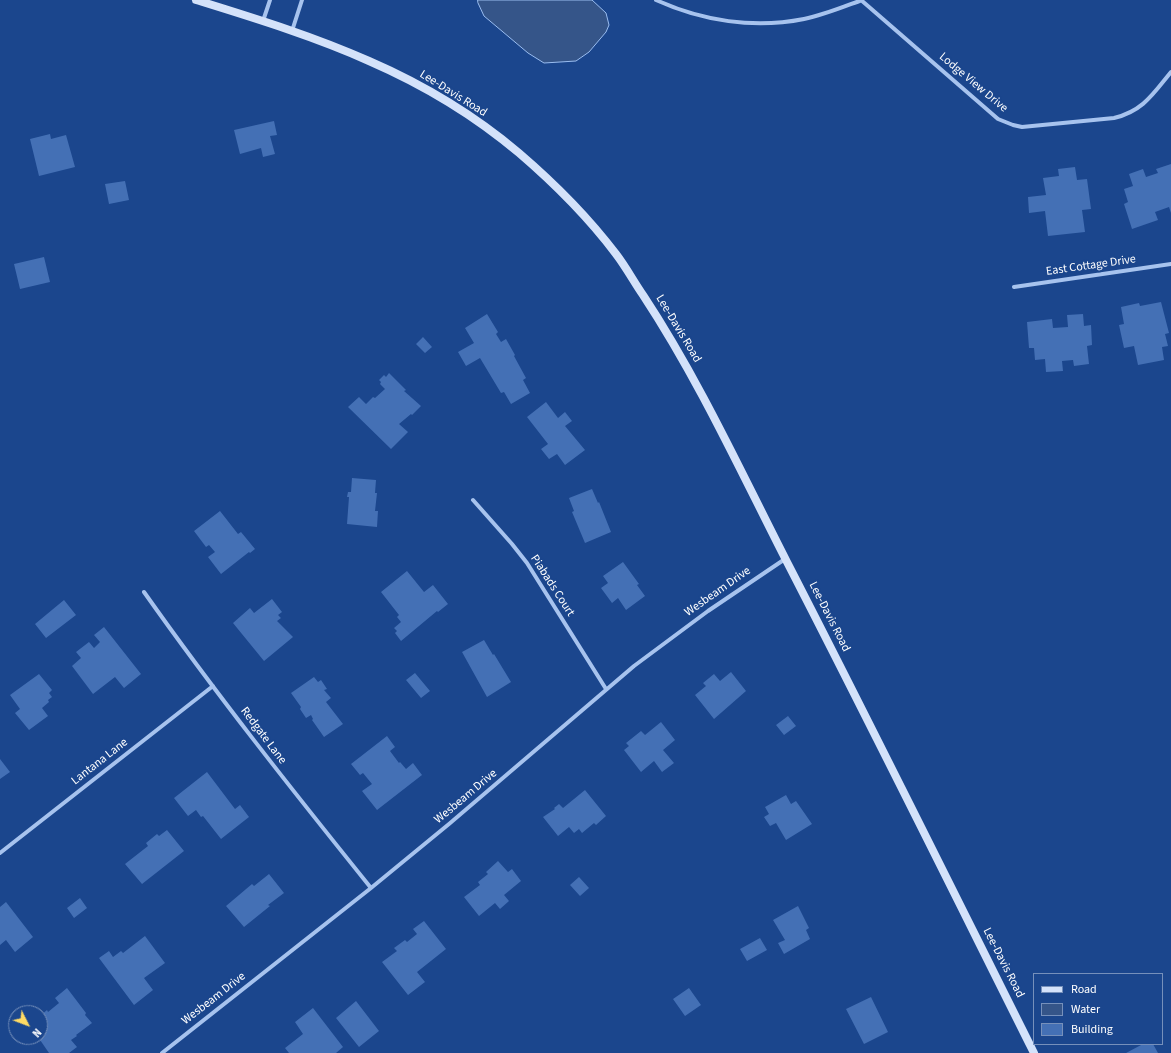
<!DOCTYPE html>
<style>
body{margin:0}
#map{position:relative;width:1171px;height:1053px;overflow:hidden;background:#1b468d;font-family:"Source Sans 3",sans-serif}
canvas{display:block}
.legend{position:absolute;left:1033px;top:973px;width:130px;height:72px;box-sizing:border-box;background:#1b468d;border:1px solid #7690bb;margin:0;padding:5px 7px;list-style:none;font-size:12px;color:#fff}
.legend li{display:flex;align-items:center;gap:8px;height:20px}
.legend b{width:20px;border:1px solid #7690bb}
.north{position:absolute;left:8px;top:1005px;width:40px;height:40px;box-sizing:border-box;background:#1b468d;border:1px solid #7690bb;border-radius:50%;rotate:132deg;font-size:11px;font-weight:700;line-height:16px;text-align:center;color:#fff}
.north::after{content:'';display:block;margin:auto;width:14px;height:18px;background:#ffdb64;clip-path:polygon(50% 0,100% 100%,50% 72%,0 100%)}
</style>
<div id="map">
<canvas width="1171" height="1053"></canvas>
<ul class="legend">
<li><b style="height:5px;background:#d4e2fa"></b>Road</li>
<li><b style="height:11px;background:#355589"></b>Water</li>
<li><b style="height:11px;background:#4470b5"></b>Building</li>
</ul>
<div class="north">N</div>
</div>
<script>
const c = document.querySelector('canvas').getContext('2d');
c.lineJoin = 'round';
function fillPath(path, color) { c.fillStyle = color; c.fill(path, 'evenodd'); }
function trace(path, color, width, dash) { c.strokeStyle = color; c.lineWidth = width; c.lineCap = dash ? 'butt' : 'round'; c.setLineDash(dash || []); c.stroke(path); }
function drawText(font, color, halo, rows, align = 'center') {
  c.font = font + ' "Source Sans 3",sans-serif'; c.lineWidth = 4; c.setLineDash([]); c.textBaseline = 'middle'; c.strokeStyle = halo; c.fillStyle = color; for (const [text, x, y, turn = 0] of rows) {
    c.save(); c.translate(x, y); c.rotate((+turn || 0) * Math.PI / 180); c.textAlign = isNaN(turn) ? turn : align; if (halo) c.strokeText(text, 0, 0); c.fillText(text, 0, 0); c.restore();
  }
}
const water = new Path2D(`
 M 478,0 L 592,0 L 606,13 L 609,25 L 606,32 L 589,52 L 576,61 L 544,63 L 528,53 L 484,16 L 478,3 Z`);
fillPath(water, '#355589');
trace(water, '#9abdf0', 1);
fillPath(new Path2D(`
 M 274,121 L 277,135 L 270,136 L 275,154 L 263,157 L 261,148 L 240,154 L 234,130 Z
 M 50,134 L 51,139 L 66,135 L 75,167 L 39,176 L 30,139 Z
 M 1171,164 L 1171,213 L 1169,207 L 1155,212 L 1158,220 L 1132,229 L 1124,204 L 1128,202 L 1124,189 L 1133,186 L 1129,174 L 1143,169 L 1146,177 L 1158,173 L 1156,169 Z
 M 1075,167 L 1077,180 L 1087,179 L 1091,209 L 1082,210 L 1085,232 L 1048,236 L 1045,211 L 1029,213 L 1028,197 L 1046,195 L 1043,178 L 1059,176 L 1058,169 Z
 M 125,181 L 129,200 L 109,204 L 105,184 Z
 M 44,257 L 50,282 L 20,289 L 14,264 Z
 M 1161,302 L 1169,333 L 1165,334 L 1168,346 L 1162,347 L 1164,360 L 1138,365 L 1134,346 L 1124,348 L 1119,325 L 1124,324 L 1121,307 L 1139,303 L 1140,306 Z
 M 487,314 L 498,332 L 496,334 L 501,342 L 506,339 L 515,355 L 514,356 L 526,378 L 523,380 L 530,393 L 511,404 L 504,392 L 501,393 L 480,358 L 466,366 L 458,352 L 474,343 L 465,328 Z
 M 1083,314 L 1084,326 L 1091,325 L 1092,345 L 1087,346 L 1089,364 L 1074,366 L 1073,360 L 1062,361 L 1063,371 L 1046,372 L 1045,359 L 1035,360 L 1034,348 L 1029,348 L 1027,322 L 1052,319 L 1053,328 L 1068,327 L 1067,315 Z
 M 423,337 L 432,347 L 425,353 L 416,344 Z
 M 389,373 L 406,390 L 404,391 L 421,406 L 412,415 L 411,414 L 399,424 L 408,432 L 391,449 L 348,407 L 359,397 L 366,404 L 373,397 L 375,398 L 385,389 L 380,384 L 381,382 L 379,380 L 384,375 L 386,377 Z
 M 546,402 L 558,418 L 565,412 L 572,421 L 565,426 L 585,450 L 565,465 L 557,454 L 549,459 L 541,449 L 548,444 L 527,417 Z
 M 352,478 L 376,480 L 375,493 L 377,493 L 375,511 L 378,511 L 377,527 L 347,524 L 349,497 L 347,497 L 348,492 L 351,492 Z
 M 592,489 L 598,503 L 599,502 L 611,532 L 585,543 L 572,512 L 574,511 L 569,498 Z
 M 220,511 L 238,534 L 241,532 L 255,549 L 250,553 L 249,552 L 221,574 L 208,557 L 215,552 L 209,545 L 206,547 L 194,531 Z
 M 623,562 L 639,584 L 637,585 L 645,596 L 626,610 L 618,598 L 612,603 L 601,588 L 608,583 L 603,576 Z
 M 407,571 L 424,592 L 433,585 L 448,604 L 438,612 L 437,611 L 401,641 L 395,633 L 397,631 L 394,628 L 401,622 L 397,617 L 399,615 L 381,592 Z
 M 272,599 L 282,612 L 278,615 L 281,618 L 277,621 L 293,637 L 264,661 L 233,623 L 250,608 L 254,613 Z
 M 64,600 L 76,615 L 46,638 L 35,624 Z
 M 104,627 L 141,674 L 124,688 L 115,677 L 93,694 L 72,666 L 81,658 L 76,652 L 89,642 L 94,648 L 100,642 L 94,635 Z
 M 484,640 L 493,655 L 494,654 L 511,682 L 487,697 L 462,652 Z
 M 731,672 L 746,691 L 714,719 L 695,695 L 706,686 L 703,683 L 714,674 L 720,681 Z
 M 415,673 L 430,691 L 421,698 L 406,680 Z
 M 39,674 L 52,690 L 49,693 L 52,697 L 48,700 L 49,702 L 42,708 L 48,716 L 29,730 L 15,713 L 20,709 L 10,695 Z
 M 314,677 L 318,682 L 321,680 L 327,689 L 324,690 L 331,698 L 326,702 L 343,724 L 324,737 L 312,720 L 313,719 L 311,715 L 306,718 L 300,709 L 301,707 L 291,693 Z
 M 788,716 L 796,726 L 784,735 L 776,725 Z
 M 661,722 L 675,740 L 663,750 L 674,763 L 662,772 L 654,761 L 641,772 L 624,750 L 629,746 L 626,743 L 641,731 L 645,735 Z
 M 387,736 L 395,747 L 390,751 L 399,763 L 400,762 L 406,769 L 413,763 L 422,775 L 377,810 L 362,791 L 372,784 L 363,773 L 360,775 L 351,764 Z
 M 0,759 L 10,772 L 0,779 Z
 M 207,772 L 235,809 L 240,805 L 249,817 L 221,839 L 203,816 L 201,817 L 196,810 L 188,816 L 174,798 Z
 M 585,790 L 606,816 L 596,825 L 594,823 L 582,833 L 579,829 L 574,833 L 569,827 L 558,836 L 543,817 L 555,809 L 554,808 L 559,804 L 563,808 Z
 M 786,795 L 791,804 L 796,801 L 812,824 L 786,840 L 776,823 L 770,826 L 764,817 L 769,814 L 765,807 Z
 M 167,830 L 184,851 L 142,884 L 125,864 L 148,846 L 146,843 L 157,834 L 159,836 Z
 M 498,861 L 508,872 L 512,869 L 521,881 L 504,895 L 509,901 L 500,909 L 495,903 L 479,916 L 464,897 L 480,885 L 478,882 L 488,874 L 486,872 Z
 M 269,874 L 284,893 L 268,905 L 270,906 L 244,927 L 226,906 L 252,884 L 254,886 Z
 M 579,877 L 589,888 L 580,896 L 570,885 Z
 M 80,898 L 87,908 L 74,918 L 67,908 Z
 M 6,902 L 33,937 L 15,952 L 6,940 L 0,945 L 0,907 Z
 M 798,906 L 809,928 L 806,930 L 810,939 L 784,954 L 778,943 L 785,940 L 773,920 Z
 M 424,921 L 446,949 L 417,972 L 425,982 L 408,995 L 382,962 L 397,951 L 394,948 L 405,940 L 407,942 L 417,934 L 413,929 Z
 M 145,936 L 165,963 L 144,978 L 153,990 L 134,1005 L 99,958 L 109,951 L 113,957 L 121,951 L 123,953 Z
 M 760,938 L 767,950 L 747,961 L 740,949 Z
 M 67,988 L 86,1013 L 85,1015 L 92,1023 L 76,1035 L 77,1036 L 71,1040 L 77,1047 L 69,1053 L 49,1053 L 38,1037 L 40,1037 L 40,1016 L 47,1010 L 48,1012 L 59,1003 L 55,998 Z
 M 689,988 L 701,1005 L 685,1016 L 673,999 Z
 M 871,997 L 888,1032 L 864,1044 L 846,1009 Z
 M 356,1001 L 379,1031 L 359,1047 L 336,1018 Z
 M 313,1008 L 343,1047 L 336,1053 L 289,1053 L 285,1048 L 303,1034 L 295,1022 Z
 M 1143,1044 L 1153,1044 L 1158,1053 L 1126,1053 Z`), '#4470b5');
trace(new Path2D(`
 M 656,0 C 702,21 754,29 804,19 C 824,15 843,7 862,0
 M 861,0 L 998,119 L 1013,125 L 1022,127 L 1114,118 C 1143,111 1153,94 1171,72
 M 263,21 L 270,0
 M 292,31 L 302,0
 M 1014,287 L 1171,264
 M 473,500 L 512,544 L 527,563 L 606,689
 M 144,592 C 216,694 293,791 371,888
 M 0,853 L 213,686
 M 162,1053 L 371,888 L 449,824 L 634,666 L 708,611 L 785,559`), '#a7c3ee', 4);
trace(new Path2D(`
 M 196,0 C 254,18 313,36 369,61 C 422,84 474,115 519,153 C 554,183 588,217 616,254 C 626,267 634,282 643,295 C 699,380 741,472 787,562 C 871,725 952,889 1034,1053`), '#d4e2fa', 8);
drawText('12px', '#fff', '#1b468d', [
 ["Lodge View Drive",973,83,40],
 ["Lee-Davis Road",453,94,32],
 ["East Cottage Drive",1091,266,-8],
 ["Lee-Davis Road",678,329,59],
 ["Piabads Court",552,586,57],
 ["Wesbeam Drive",718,592,-35],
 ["Lee-Davis Road",829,617,63],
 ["Redgate Lane",263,736,53],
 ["Lantana Lane",100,762,-38],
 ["Wesbeam Drive",466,797,-40],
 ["Lee-Davis Road",1003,963,63],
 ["Wesbeam Drive",214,999,-38]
]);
</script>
